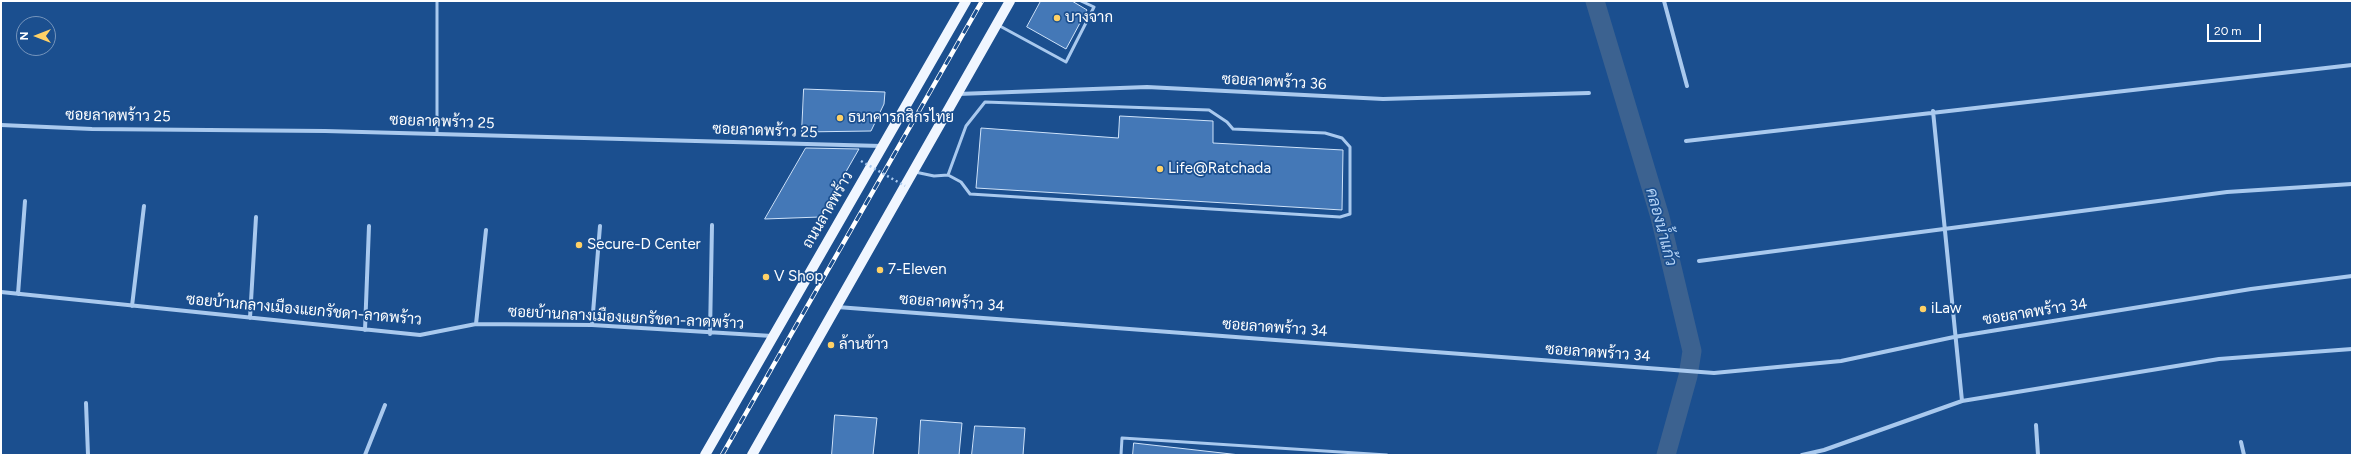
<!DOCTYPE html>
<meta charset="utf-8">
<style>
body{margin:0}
#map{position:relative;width:2353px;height:456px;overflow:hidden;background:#1b4f8f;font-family:Figtree,sans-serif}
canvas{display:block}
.frame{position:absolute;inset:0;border:2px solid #fff;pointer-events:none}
.north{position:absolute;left:16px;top:16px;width:40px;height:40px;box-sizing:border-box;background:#1b4f8f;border:1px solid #7695bc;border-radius:50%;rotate:270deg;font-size:11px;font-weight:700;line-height:16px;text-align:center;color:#fff}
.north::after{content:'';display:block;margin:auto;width:14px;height:18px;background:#ffd166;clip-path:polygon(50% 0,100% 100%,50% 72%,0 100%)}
.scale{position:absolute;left:2207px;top:24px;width:54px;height:18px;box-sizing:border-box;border:2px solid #fff;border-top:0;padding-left:5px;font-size:12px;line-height:14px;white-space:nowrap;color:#fff;-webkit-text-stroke:3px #1b4f8f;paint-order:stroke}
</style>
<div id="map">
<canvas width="2353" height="456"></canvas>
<div class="frame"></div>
<div class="north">N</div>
<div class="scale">20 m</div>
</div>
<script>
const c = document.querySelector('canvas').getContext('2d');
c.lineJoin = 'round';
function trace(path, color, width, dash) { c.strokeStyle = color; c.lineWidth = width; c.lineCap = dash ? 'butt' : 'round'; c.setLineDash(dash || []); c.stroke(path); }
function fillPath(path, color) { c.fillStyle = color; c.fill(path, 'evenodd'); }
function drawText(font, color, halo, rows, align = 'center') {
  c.font = font + ' Figtree,Sarabun,sans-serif'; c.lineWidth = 3.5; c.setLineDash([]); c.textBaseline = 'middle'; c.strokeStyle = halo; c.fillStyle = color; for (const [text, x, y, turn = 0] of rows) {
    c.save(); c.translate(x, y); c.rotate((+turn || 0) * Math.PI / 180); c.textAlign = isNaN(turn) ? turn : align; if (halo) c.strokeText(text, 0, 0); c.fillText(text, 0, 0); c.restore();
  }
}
trace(new Path2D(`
 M 1595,1 L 1660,217 L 1692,351 L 1688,376 L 1666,455`), '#3c6290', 19);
const building = new Path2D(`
 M 1041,1 L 1072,1 L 1087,10 L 1066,49 L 1027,27 Z
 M 804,89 L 885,92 L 884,104 L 871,131 L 802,132 Z
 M 1120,116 L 1213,121 L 1213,143 L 1343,150 L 1342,210 L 976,188 L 981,128 L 1118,138 Z
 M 806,148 L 859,149 L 820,217 L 765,219 Z
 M 835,415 L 877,418 L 873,455 L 832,455 Z
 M 921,420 L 962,423 L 959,455 L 919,455 Z
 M 975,426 L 1025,428 L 1023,455 L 972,455 Z
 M 1134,443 L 1240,455 L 1133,455 Z`);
fillPath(building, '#4478b7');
trace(building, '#cfe3fa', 1);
trace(new Path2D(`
 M 998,25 L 1066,62 L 1094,7 L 1081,1
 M 437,134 L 437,1
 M 915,172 L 934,176 L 948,175 L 961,182 L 970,194 L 1340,217 L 1350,214 L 1350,147 L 1342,138 L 1325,133 L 1233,129 L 1227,122 L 1209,110 L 985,102 L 966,126 L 948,175
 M 1121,455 L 1122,438 L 1387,455`), '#a9c9ee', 3);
trace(new Path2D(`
 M 1664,1 L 1687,86
 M 958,94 L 1147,87 L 1383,99 L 1589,93
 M 1,125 L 92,129 L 325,131 L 881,146
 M 1686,141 L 2352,65
 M 1699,261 L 2227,192 L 2352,184
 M 1,292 L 420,335 L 476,324 L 592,325 L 772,336
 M 18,294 L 25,201
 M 132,306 L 144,206
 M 837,307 L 1714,373 L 1841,361 L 1954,337 L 2251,289 L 2352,276
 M 250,318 L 256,217
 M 476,324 L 486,230
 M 592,325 L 600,226
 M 365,330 L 369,226
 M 710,334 L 712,225
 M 1962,401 L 2219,359 L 2352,349
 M 86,403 L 88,455
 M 2036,425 L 2038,455
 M 2241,442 L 2244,455
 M 365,455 L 385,405
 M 1802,455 L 1824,450 L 1962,401 L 1933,111`), '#a9c9ee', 4);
trace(new Path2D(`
 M 705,455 L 966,1
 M 752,455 L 1010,1`), '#f0f6ff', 10);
const rail = new Path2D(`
 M 722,455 L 982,1`);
trace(rail, '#fff', 4.5);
trace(rail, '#1b4f8f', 3, [9]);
trace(new Path2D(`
 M 861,161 L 905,186`), '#a9c9ee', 2.5, [2, 3]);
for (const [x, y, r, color] of [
 [1057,18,4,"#ffd166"],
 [840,118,4,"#ffd166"],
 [1160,169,4,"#ffd166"],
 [579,245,4,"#ffd166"],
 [880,270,4,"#ffd166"],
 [766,277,4,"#ffd166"],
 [1923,309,4,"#ffd166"],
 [831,345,4,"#ffd166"]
]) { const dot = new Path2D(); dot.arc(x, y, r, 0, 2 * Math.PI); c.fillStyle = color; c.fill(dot); trace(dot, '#1b4f8f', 1.5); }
drawText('15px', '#fff', '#1b4f8f', [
 ["บางจาก",1065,18],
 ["ธนาคารกสิกรไทย",848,118],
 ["Life@Ratchada",1168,169],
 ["Secure-D Center",587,245],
 ["7-Eleven",888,270],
 ["V Shop",774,277],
 ["iLaw",1931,309],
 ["ล้านข้าว",839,345]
], 'left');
drawText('15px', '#fff', '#1b4f8f', [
 ["ซอยลาดพร้าว 36",1274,82,3],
 ["ซอยลาดพร้าว 25",118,116,1],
 ["ซอยลาดพร้าว 25",442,122,2],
 ["ซอยลาดพร้าว 25",765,131,2],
 ["ถนนลาดพร้าว",828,210,-60],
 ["ซอยลาดพร้าว 34",952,303,4],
 ["ซอยบ้านกลางเมืองแยกรัชดา-ลาดพร้าว",304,310,5],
 ["ซอยลาดพร้าว 34",2035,312,-9],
 ["ซอยบ้านกลางเมืองแยกรัชดา-ลาดพร้าว",626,318,3],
 ["ซอยลาดพร้าว 34",1275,328,4],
 ["ซอยลาดพร้าว 34",1598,353,4]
]);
drawText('italic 16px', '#b5d3f5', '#1b4f8f', [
 ["คลองน้ำแก้ว",1661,227,75]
]);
</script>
